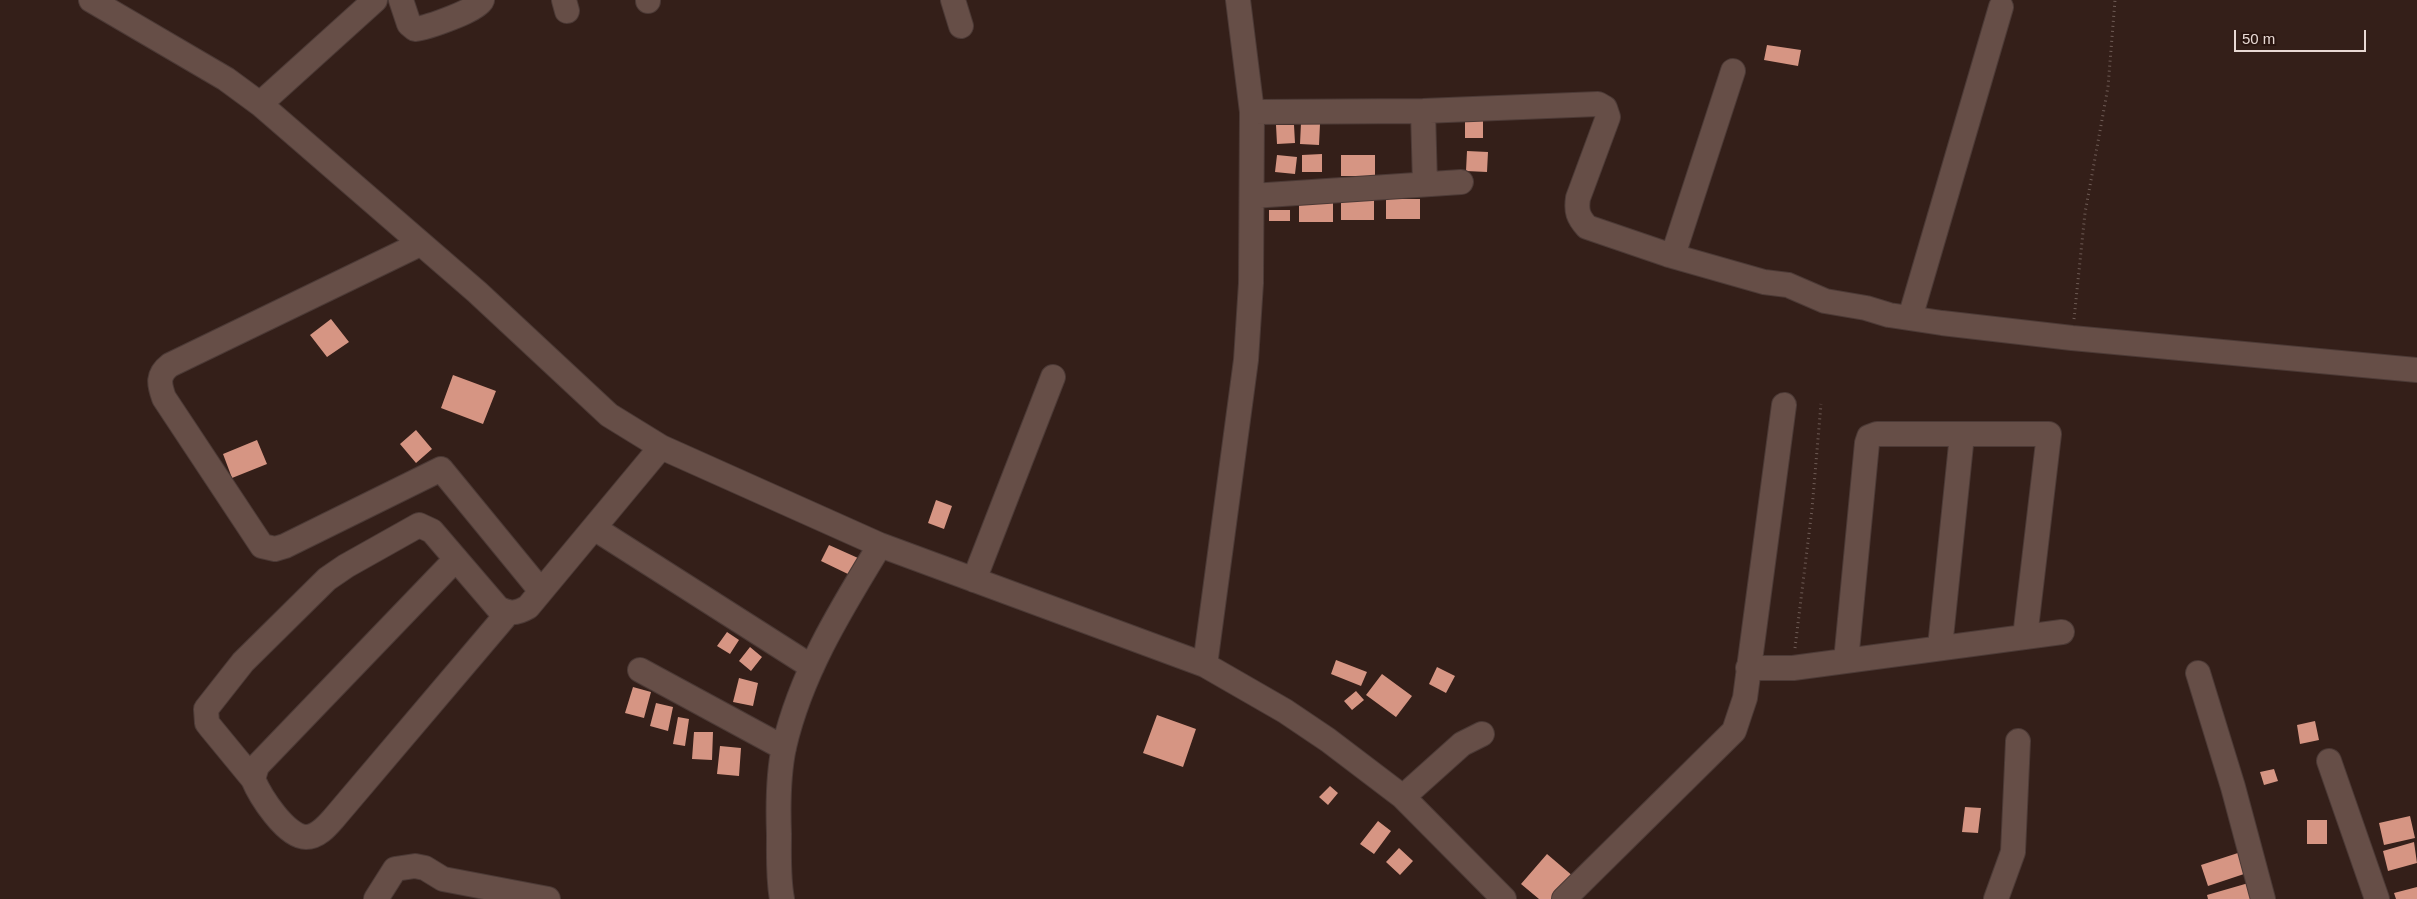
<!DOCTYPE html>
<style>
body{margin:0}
#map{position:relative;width:2417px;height:899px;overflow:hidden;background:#341f19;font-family:Arial,sans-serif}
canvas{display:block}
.scale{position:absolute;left:2234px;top:30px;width:132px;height:22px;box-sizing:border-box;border:2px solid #e8d9d4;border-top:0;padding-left:6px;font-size:15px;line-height:18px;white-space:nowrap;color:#e8d9d4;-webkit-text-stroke:4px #2a1510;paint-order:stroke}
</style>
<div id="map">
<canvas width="2417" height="899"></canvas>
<div class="scale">50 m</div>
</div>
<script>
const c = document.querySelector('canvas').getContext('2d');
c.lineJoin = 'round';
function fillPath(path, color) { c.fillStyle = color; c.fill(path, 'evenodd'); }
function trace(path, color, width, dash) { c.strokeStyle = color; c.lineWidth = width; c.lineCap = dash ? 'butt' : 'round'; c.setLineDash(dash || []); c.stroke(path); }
fillPath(new Path2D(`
 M 1767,45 L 1801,50 L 1798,66 L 1764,60 Z
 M 1465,119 L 1483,119 L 1483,138 L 1465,138 Z
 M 1301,123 L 1320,124 L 1319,145 L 1300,144 Z
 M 1276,125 L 1294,125 L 1295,143 L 1277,144 Z
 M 1467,151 L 1488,152 L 1487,172 L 1466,171 Z
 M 1322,154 L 1322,172 L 1302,172 L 1302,155 Z
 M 1277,155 L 1297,157 L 1295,174 L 1275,172 Z
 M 1341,155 L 1375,155 L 1375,176 L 1341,176 Z
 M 1341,196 L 1374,196 L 1374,220 L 1341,220 Z
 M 1299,199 L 1333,199 L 1333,222 L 1299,222 Z
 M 1386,199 L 1420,199 L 1420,219 L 1386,219 Z
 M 1269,210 L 1290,210 L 1290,221 L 1269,221 Z
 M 331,319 L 349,342 L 327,357 L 310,335 Z
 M 453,375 L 496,391 L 483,424 L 441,408 Z
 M 416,430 L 432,449 L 416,463 L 400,444 Z
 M 257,440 L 267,464 L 232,478 L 223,454 Z
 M 936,500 L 952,506 L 944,529 L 928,523 Z
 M 829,545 L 858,558 L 850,575 L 821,561 Z
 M 727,632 L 739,640 L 730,654 L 717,646 Z
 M 750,647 L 762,657 L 751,671 L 739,661 Z
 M 1336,660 L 1367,672 L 1361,686 L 1331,674 Z
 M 1437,667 L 1455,676 L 1446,693 L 1429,684 Z
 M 1382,674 L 1412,696 L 1396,717 L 1366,695 Z
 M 739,678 L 758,683 L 753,706 L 733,702 Z
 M 633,687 L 651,692 L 644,718 L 625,713 Z
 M 1356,691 L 1364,700 L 1352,710 L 1344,701 Z
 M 656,703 L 673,707 L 668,731 L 650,726 Z
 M 1157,715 L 1196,729 L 1183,767 L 1143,753 Z
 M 678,717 L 689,719 L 685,746 L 673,744 Z
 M 2315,721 L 2319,740 L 2300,744 L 2297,725 Z
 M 694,732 L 713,732 L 712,760 L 692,759 Z
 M 720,746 L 741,748 L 739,776 L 717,774 Z
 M 2274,769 L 2278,781 L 2264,785 L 2260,772 Z
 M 1330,786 L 1338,793 L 1328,805 L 1319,797 Z
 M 1965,807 L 1981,808 L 1978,833 L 1962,832 Z
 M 2410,816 L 2415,838 L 2384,845 L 2379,823 Z
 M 2307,820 L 2327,820 L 2327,844 L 2307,844 Z
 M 1378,821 L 1391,831 L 1374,854 L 1360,844 Z
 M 2414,842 L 2417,863 L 2388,871 L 2383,851 Z
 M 1399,848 L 1413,861 L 1400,875 L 1386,862 Z
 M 2241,852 L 2247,873 L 2208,886 L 2201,865 Z
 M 1547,854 L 1574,877 L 1555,899 L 1539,899 L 1521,884 Z
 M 2252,882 L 2257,899 L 2208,899 L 2207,895 Z
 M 2417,887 L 2417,899 L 2396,899 L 2394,893 Z`), '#d69583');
const minor = new Path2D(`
 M 91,0 L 226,79 L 260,104 L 477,292 L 609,415 L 661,447 L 880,545 L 1205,665 L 1285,711 L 1328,740 L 1403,797 L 1504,899
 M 401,0 L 409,24 L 415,29 C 426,28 479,10 482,0
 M 564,0 L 567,11
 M 648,0 L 648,1
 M 953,0 L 961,26
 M 260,104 L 375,0
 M 1423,111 L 1425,184
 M 1252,112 L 1423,111 L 1598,104 L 1605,108 L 1608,117 L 1578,198 C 1576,211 1578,217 1587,227 L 1669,255 L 1764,282 L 1788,285 L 1825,301 L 1866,308 L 1889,315 L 1942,323 L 2072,338 L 2417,370
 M 1252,196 L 1461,182
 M 420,244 L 170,365 C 157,375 159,384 164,398 L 262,546 L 275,549 L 285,546 L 441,469 L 541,591
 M 1669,255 L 1675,249 L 1733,71
 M 1910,318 L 2001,7
 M 594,528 L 812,667
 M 456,559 L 257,766 L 253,779 C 260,796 286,837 306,837 C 318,837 327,826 334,818 L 508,613
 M 974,580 L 1053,377
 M 1940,647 L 1962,435
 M 1846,661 L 1867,443 L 1869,437 L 1877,434 L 2049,434 L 2025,637
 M 1205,665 L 1246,360 L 1251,283 L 1252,112 L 1238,0
 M 1748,668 L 1793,668 L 2062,632
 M 640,670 L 784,748
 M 2198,673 L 2233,787 L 2263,899
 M 2329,761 L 2377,899
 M 253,779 L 211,728 L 207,723 L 206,709 L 243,662 L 327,579 L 346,566 L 419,525 L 432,531 L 498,608 C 509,614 516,614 528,607 L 661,447
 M 1403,797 L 1462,744 L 1482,734
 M 376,899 L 395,869 L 415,866 L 425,868 L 443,879 L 548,899
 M 782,899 C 778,878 779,856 779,834 C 778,806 778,775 784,747 C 801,673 841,609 880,545
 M 1564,899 L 1734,731 L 1745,698 L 1784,405
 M 1996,899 L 2013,852 L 2018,741`);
trace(minor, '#4c3a36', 26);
trace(new Path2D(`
 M 2074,319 L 2085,213 L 2108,87 L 2115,0
 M 1795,648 L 1812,509 L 1821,404`), '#6f5c56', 3, [1, 4]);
trace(minor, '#664e47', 24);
</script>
